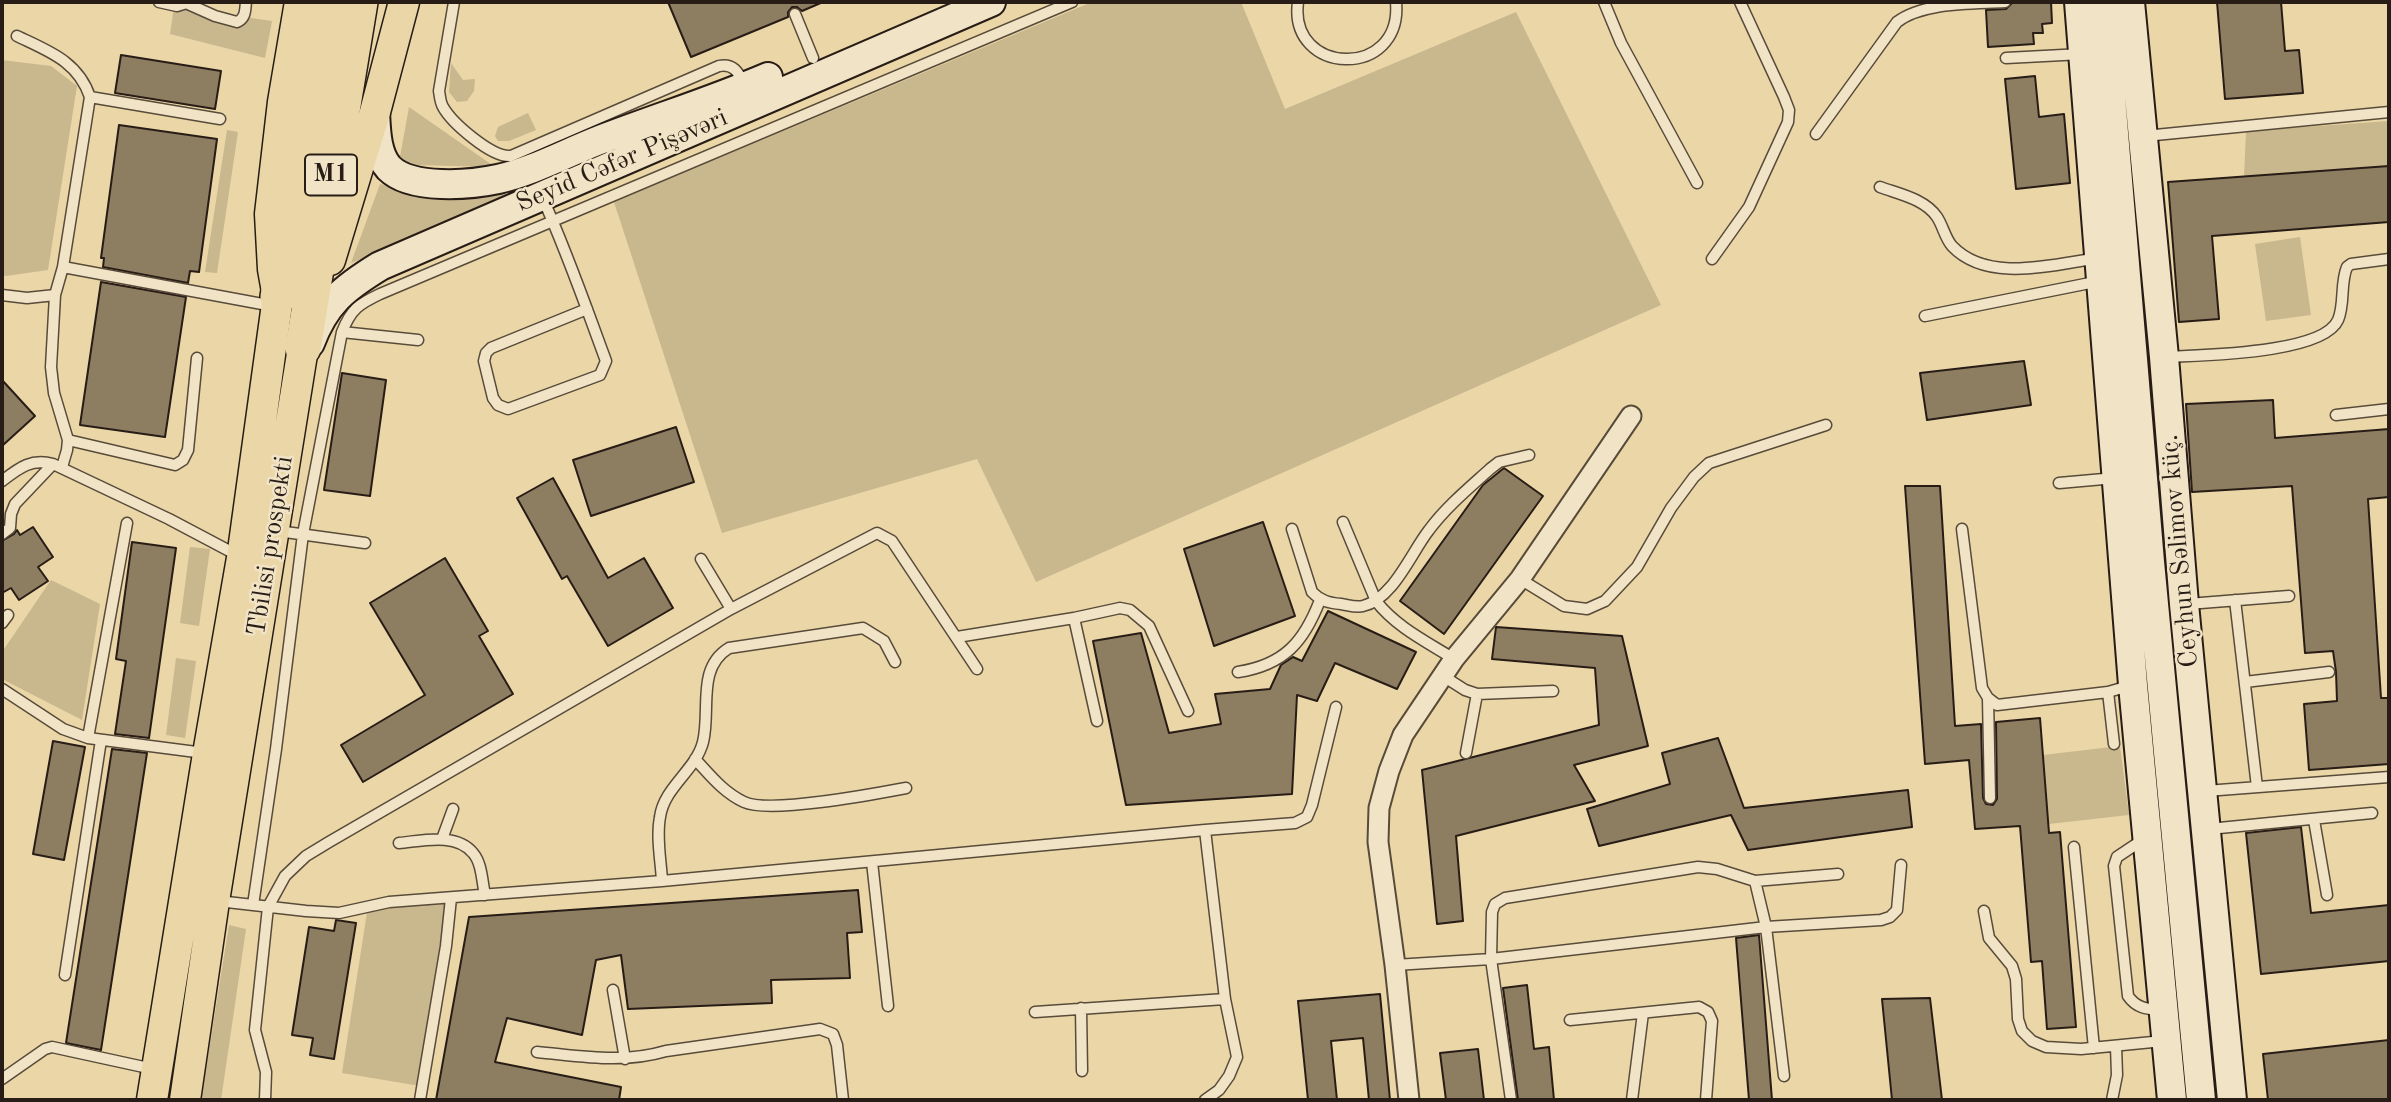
<!DOCTYPE html>
<meta charset="utf-8">
<style>
body{margin:0}
#map{position:relative;width:2391px;height:1102px;overflow:hidden;background:#ead6a7;font-family:"Old Standard TT",serif}
canvas{display:block}
.frame{position:absolute;inset:0;border:4px solid #281d16;pointer-events:none}
</style>
<div id="map">
<canvas width="2391" height="1102"></canvas>
<div class="frame"></div>
</div>
<script>
const c = document.querySelector('canvas').getContext('2d');
c.lineJoin = 'round';
function fillPath(path, color) { c.fillStyle = color; c.fill(path, 'evenodd'); }
function trace(path, color, width, dash) { c.strokeStyle = color; c.lineWidth = width; c.lineCap = dash ? 'butt' : 'round'; c.setLineDash(dash || []); c.stroke(path); }
function drawText(font, color, halo, rows, align = 'center') {
  c.font = font + ' "Old Standard TT",serif'; c.lineWidth = 5; c.setLineDash([]); c.textBaseline = 'middle'; c.strokeStyle = halo; c.fillStyle = color; for (const [text, x, y, turn = 0] of rows) {
    c.save(); c.translate(x, y); c.rotate((+turn || 0) * Math.PI / 180); c.textAlign = isNaN(turn) ? turn : align; if (halo) c.strokeText(text, 0, 0); c.fillText(text, 0, 0); c.restore();
  }
}
fillPath(new Path2D(`
 M 1092,2 L 1241,2 L 1285,109 L 1516,12 L 1661,305 L 1036,582 L 977,459 L 722,533 L 614,202 Z
 M 174,7 L 272,21 L 265,58 L 170,34 Z
 M 2,60 L 51,66 L 77,86 L 48,270 L 6,276 L 2,275 Z
 M 451,63 L 463,80 L 475,79 L 474,91 L 467,101 L 457,102 L 449,92 Z
 M 409,107 L 495,167 L 414,165 L 400,157 Z
 M 528,113 L 536,130 L 509,141 L 498,141 L 495,136 L 498,127 Z
 M 2389,121 L 2389,166 L 2244,177 L 2246,131 Z
 M 227,130 L 238,132 L 217,273 L 205,272 Z
 M 380,184 L 416,193 L 509,194 L 465,217 L 351,263 Z
 M 2300,237 L 2311,315 L 2266,321 L 2255,244 Z
 M 190,547 L 210,549 L 199,626 L 180,623 Z
 M 51,580 L 100,604 L 82,720 L 2,679 L 2,652 Z
 M 176,658 L 196,661 L 185,738 L 166,735 Z
 M 2120,746 L 2129,815 L 2049,824 L 2043,755 Z
 M 449,901 L 420,1086 L 342,1073 L 368,906 Z
 M 229,925 L 246,929 L 221,1100 L 201,1100 Z`), '#c9b78e');
const building = new Path2D(`
 M 668,2 L 823,2 L 802,11 L 797,7 L 792,7 L 788,12 L 788,17 L 691,57 Z
 M 2032,2 L 2051,2 L 2052,23 L 2042,24 L 2043,33 L 2033,33 L 2034,44 L 1988,47 L 1986,10 L 2006,9 L 2012,3 Z
 M 2217,2 L 2281,2 L 2285,51 L 2299,50 L 2303,93 L 2225,99 Z
 M 121,55 L 221,71 L 215,109 L 115,93 Z
 M 2035,76 L 2039,117 L 2064,114 L 2070,183 L 2016,189 L 2005,79 Z
 M 119,125 L 217,139 L 199,272 L 190,271 L 188,283 L 103,267 L 104,258 L 101,258 Z
 M 2389,166 L 2389,222 L 2212,236 L 2219,319 L 2179,322 L 2168,182 Z
 M 101,282 L 186,297 L 165,437 L 80,425 Z
 M 2024,361 L 2031,405 L 1927,420 L 1920,373 Z
 M 342,373 L 386,380 L 370,496 L 324,490 Z
 M 2,380 L 35,416 L 2,446 Z
 M 2273,400 L 2275,438 L 2389,429 L 2389,497 L 2368,499 L 2381,698 L 2389,698 L 2389,764 L 2309,770 L 2304,704 L 2337,701 L 2336,672 L 2333,651 L 2305,653 L 2292,486 L 2192,492 L 2186,404 Z
 M 676,427 L 694,482 L 591,516 L 573,460 Z
 M 1504,468 L 1543,496 L 1444,634 L 1400,601 L 1483,485 Z
 M 553,478 L 608,578 L 644,558 L 673,608 L 608,646 L 567,576 L 562,579 L 517,498 Z
 M 1905,486 L 1940,486 L 1955,726 L 1981,724 L 1983,798 L 1986,804 L 1993,805 L 1997,799 L 1996,722 L 2040,718 L 2049,833 L 2060,832 L 2076,1027 L 2047,1029 L 2042,961 L 2031,962 L 2020,826 L 1975,829 L 1969,760 L 1925,764 Z
 M 1263,522 L 1295,616 L 1214,646 L 1184,549 Z
 M 33,527 L 53,557 L 38,567 L 48,581 L 19,600 L 11,588 L 2,593 L 2,541 L 14,534 L 17,530 L 20,535 Z
 M 132,542 L 176,548 L 149,738 L 115,734 L 126,661 L 116,659 Z
 M 445,558 L 488,631 L 479,636 L 513,694 L 363,782 L 341,745 L 425,695 L 370,603 Z
 M 1328,611 L 1416,652 L 1397,689 L 1335,663 L 1317,701 L 1297,695 L 1292,794 L 1126,805 L 1093,641 L 1141,633 L 1169,733 L 1221,724 L 1215,694 L 1270,689 L 1281,665 L 1293,657 L 1302,661 Z
 M 1496,627 L 1622,636 L 1648,746 L 1574,765 L 1595,801 L 1456,836 L 1463,921 L 1437,924 L 1422,770 L 1599,725 L 1595,668 L 1492,659 Z
 M 1718,738 L 1744,808 L 1908,790 L 1912,827 L 1748,850 L 1731,815 L 1599,846 L 1587,809 L 1670,784 L 1662,753 Z
 M 53,741 L 85,747 L 64,860 L 33,854 Z
 M 112,749 L 147,753 L 101,1050 L 66,1043 Z
 M 2301,827 L 2311,913 L 2389,905 L 2389,961 L 2261,974 L 2246,833 Z
 M 858,890 L 862,932 L 847,933 L 850,978 L 771,980 L 772,1003 L 628,1009 L 621,955 L 596,960 L 582,1035 L 507,1018 L 495,1062 L 621,1087 L 619,1100 L 436,1100 L 469,917 Z
 M 336,920 L 356,923 L 334,1059 L 310,1055 L 313,1038 L 292,1035 L 309,927 L 334,931 Z
 M 1759,935 L 1772,1100 L 1749,1100 L 1736,938 Z
 M 1527,985 L 1534,1049 L 1549,1047 L 1554,1100 L 1518,1100 L 1503,988 Z
 M 1380,994 L 1390,1100 L 1369,1100 L 1363,1038 L 1331,1041 L 1337,1100 L 1308,1100 L 1298,1001 Z
 M 1930,998 L 1942,1100 L 1892,1100 L 1882,999 Z
 M 2389,1040 L 2389,1100 L 2268,1100 L 2263,1054 Z
 M 1478,1049 L 1484,1100 L 1446,1100 L 1440,1053 Z`);
fillPath(building, '#8d7d61');
trace(building, '#281d16', 2);
const lane = new Path2D(`
 M 159,2 L 177,6 L 190,2
 M 454,2 L 439,91 C 440,96 440,102 443,107 C 452,123 492,158 511,156 L 719,66 C 733,63 738,72 744,83
 M 1298,2 C 1288,76 1403,80 1396,2
 M 1604,2 L 1621,43 L 1697,183
 M 188,4 L 215,16 L 237,22 C 246,18 245,10 246,2
 M 795,14 L 813,58
 M 17,36 C 48,51 78,61 90,97
 M 2006,58 L 2082,54
 M 1816,134 L 1897,22 C 1923,2 1972,4 2005,2
 M 2145,136 L 2389,112
 M 1880,187 C 1899,194 1925,199 1937,217 C 1943,226 1945,238 1952,246 C 1988,284 2054,264 2099,258
 M 543,199 C 567,252 586,307 606,361 L 600,375 L 508,409 L 498,405 L 493,398 L 484,361 L 486,353 L 491,348 L 587,309
 M 1712,259 L 1749,207 L 1788,122 L 1789,110 L 1784,97 L 1740,2
 M 63,267 L 90,97 L 220,119
 M 2,295 L 27,298 L 55,295 L 63,267 L 273,306
 M 55,295 L 51,367 L 54,393 L 68,440 L 67,450 L 62,467
 M 1925,316 L 2100,281
 M 342,332 L 418,340
 M 2168,357 C 2201,355 2323,354 2338,320 C 2345,304 2340,283 2347,267 L 2351,264 L 2389,259
 M 2336,415 L 2389,409
 M 68,440 L 175,465 L 183,460 L 188,450 L 197,358
 M 2,481 C 19,468 31,458 53,464 L 169,519 L 239,556
 M 2059,483 L 2115,478
 M 1343,522 L 1376,601 C 1396,627 1427,642 1454,659
 M 1292,529 L 1312,592 C 1321,601 1329,603 1341,604 C 1348,605 1356,608 1363,606 C 1393,599 1411,553 1429,530 C 1446,507 1469,488 1490,469 L 1499,462 L 1529,455
 M 1962,529 L 1982,688 L 1988,698 L 1997,705 L 2108,692 L 2129,686
 M 278,531 L 365,543
 M 2,534 L 10,528 L 11,514 L 15,504 L 53,464
 M 701,559 L 731,609
 M 1520,579 L 1564,606 L 1587,609 L 1605,601 L 1637,567 L 1671,508 L 1694,477 L 1709,463 L 1826,425
 M 2235,600 L 2257,787
 M 2188,604 L 2289,596
 M 1074,618 L 1097,721
 M 2,623 L 8,615
 M 957,637 L 1074,618 L 1120,608 L 1130,610 L 1149,626 L 1188,711
 M 1238,672 C 1284,665 1304,642 1320,600
 M 1443,676 L 1465,690 L 1477,694 L 1553,691
 M 2245,682 L 2329,672
 M 2,689 L 63,729 L 88,738 L 204,753
 M 2108,692 L 2114,744
 M 1988,698 L 1990,798
 M 88,738 L 127,523
 M 1466,753 L 1477,694
 M 695,759 C 710,775 723,792 744,802 C 770,814 874,794 906,788
 M 2206,791 L 2389,777
 M 2314,820 L 2327,895
 M 2209,829 L 2372,813
 M 1205,830 L 1295,823 L 1307,817 L 1312,805 L 1336,707
 M 442,839 L 453,809
 M 2144,839 L 2117,857 L 2114,866 L 2128,996 C 2137,1009 2148,1009 2162,1010
 M 399,843 C 422,841 456,832 473,853 C 482,863 482,882 485,895
 M 2074,847 L 2094,1048
 M 872,862 L 888,1006
 M 662,881 C 661,861 656,837 660,817 C 664,787 696,770 703,742 C 711,710 696,668 729,648 L 863,628 L 884,641 L 895,662
 M 1755,881 L 1766,927 L 1881,920 L 1890,917 L 1897,910 L 1901,865
 M 218,901 L 306,911 L 339,913 L 389,902 L 662,881 L 1205,830 L 1225,999 L 1237,1057 L 1229,1076 L 1219,1090 L 1205,1100
 M 253,905 L 276,749 L 303,534 L 342,332 C 351,309 359,304 380,294 L 1072,2
 M 1984,911 L 1989,938 L 2012,966 L 2016,979 L 2018,1019 L 2022,1031 L 2032,1041 L 2046,1047 L 2081,1049 L 2163,1041
 M 1395,965 L 1491,959 L 1766,927 L 1784,1076
 M 65,975 L 101,740
 M 613,990 L 625,1059
 M 1081,1008 L 1082,1071
 M 1035,1012 L 1225,999
 M 1570,1020 L 1699,1007 L 1708,1012 L 1712,1021 L 1706,1100
 M 537,1052 C 581,1056 622,1064 666,1051 L 820,1029 L 833,1034 L 837,1045 L 843,1100
 M 2,1079 L 45,1049 L 52,1047 L 153,1069
 M 265,1100 L 266,1072 L 255,1030 L 268,907 L 285,876 L 306,856 L 329,842 L 731,609 L 877,533 L 892,541 L 977,669
 M 420,1100 L 446,946 L 451,898
 M 1511,1100 L 1491,959 L 1492,912 L 1495,904 L 1505,898 L 1698,867 L 1717,869 L 1755,881 L 1838,874
 M 1632,1100 L 1643,1013
 M 2112,1100 L 2117,1075 L 2116,1046`);
const street = new Path2D(`
 M 1409,1100 L 1395,965 L 1378,842 L 1379,808 L 1389,771 L 1403,735 L 1454,659 L 1520,579 L 1631,416`);
const secondary = new Path2D(`
 M 2079,2 L 2133,685 L 2172,1100
 M 2103,2 L 2150,562 L 2201,1100
 M 2130,2 L 2164,357 L 2184,604 L 2232,1100
 M 375,112 C 376,129 376,154 389,168 C 411,190 470,185 498,179 C 533,171 564,154 597,141 C 654,119 712,101 768,77
 M 310,343 C 325,303 344,288 380,266 L 991,2`);
const primary = new Path2D(`
 M 330,260 L 375,112 L 404,2
 M 152,1100 L 208,754 L 242,558 L 278,297 L 273,269 L 270,214 L 283,102 L 300,2
 M 185,1100 L 214,901 L 303,348 L 309,328`);
const highway = new Path2D(`
 M 278,297 L 328,2
 M 303,348 L 360,2`);
trace(lane, '#584b3a', 13);
trace(street, '#584b3a', 23);
trace(secondary, '#281d16', 32);
trace(primary, '#281d16', 33);
trace(highway, '#281d16', 38);
trace(lane, '#f1e4c6', 10);
trace(street, '#f1e4c6', 19);
trace(secondary, '#f1e4c6', 28);
trace(primary, '#ead6a7', 30);
trace(highway, '#ead6a7', 35);
for (const [x, y, w] of [
 [331,175,52]
]) { const box = new Path2D(); box.roundRect(x - w / 2, y - 20.5, w, 41, 5); c.fillStyle = '#f1e4c6'; c.fill(box); trace(box, '#281d16', 2); }
drawText('bold 24px', '#281d16', null, [
 ["M1",331,175]
]);
drawText('26px', '#281d16', '#f1e4c6', [
 ["Seyid Cəfər Pişəvəri",622,161,-23],
 ["Tbilisi prospekti",271,546,-81],
 ["Ceyhun Səlimov küç.",2180,551,-95]
]);
</script>
